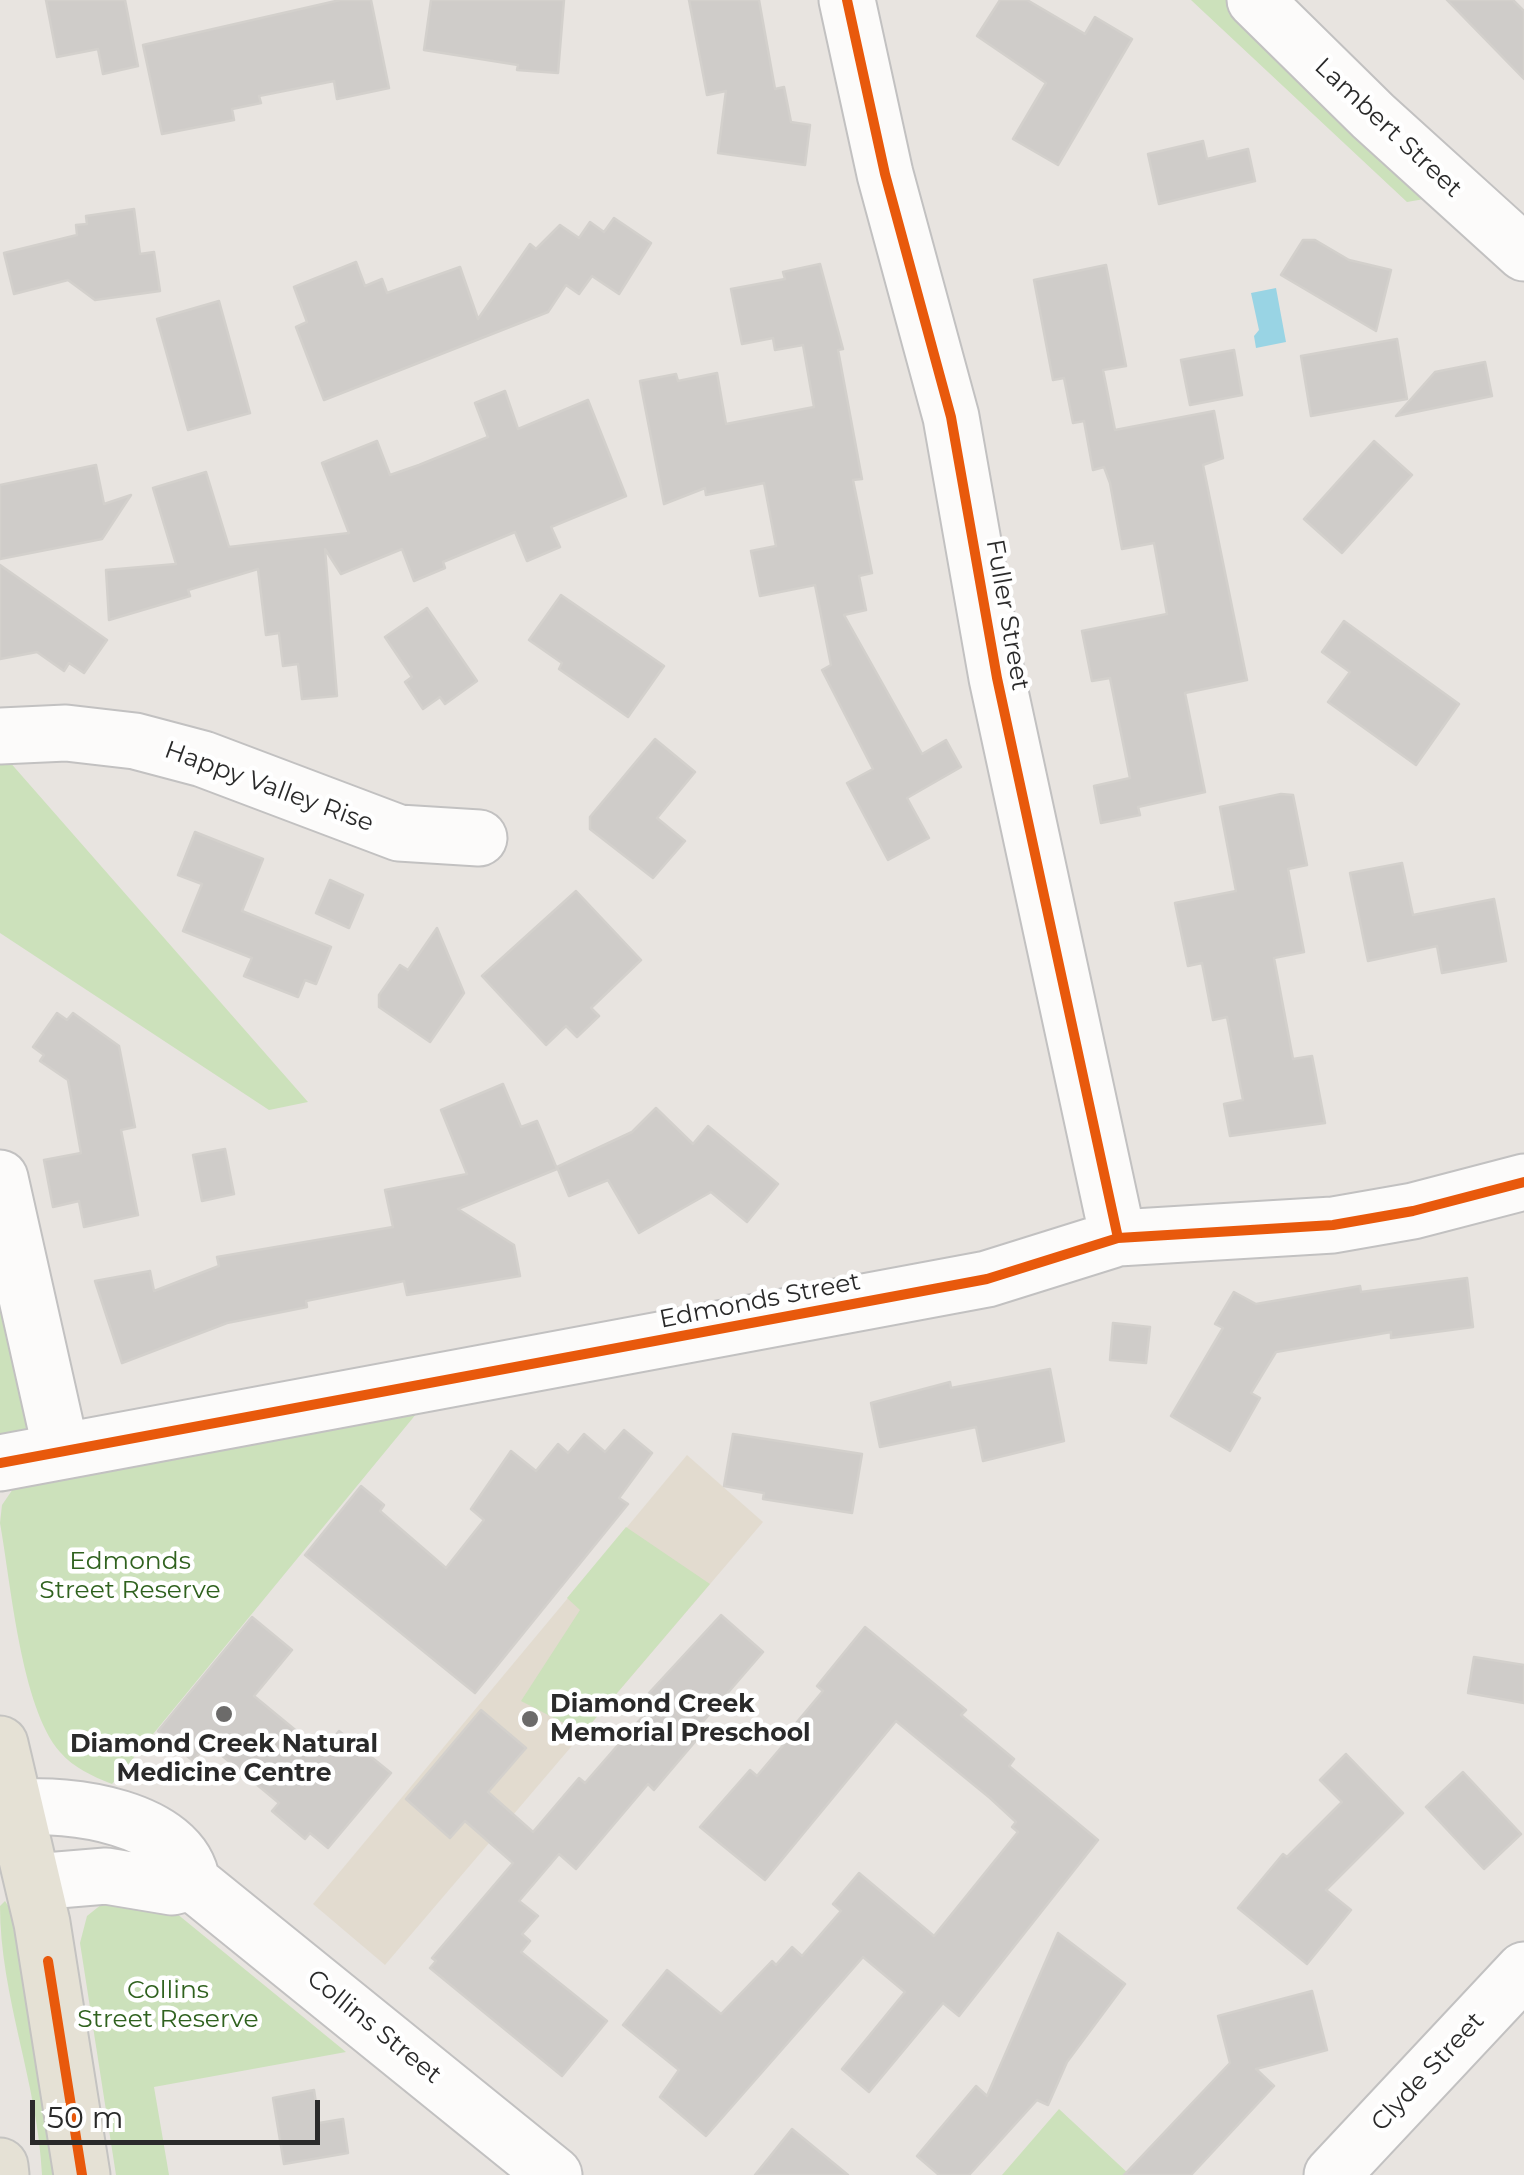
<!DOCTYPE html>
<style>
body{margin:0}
#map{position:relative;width:1524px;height:2175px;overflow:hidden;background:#e8e4e0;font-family:Montserrat,sans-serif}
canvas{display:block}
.scale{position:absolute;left:30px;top:2100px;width:290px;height:45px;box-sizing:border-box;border:5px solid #2a2a2a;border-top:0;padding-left:12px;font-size:30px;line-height:35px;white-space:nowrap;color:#2a2a2a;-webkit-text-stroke:8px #fff;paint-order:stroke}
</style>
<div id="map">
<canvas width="1524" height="2175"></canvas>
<div class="scale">50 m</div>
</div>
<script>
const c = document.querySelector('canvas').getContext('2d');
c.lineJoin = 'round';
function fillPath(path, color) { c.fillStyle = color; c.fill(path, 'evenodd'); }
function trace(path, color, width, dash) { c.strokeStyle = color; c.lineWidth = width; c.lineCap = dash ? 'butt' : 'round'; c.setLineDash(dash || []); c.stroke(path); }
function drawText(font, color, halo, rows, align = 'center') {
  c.font = font + ' Montserrat,sans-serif'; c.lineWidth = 9; c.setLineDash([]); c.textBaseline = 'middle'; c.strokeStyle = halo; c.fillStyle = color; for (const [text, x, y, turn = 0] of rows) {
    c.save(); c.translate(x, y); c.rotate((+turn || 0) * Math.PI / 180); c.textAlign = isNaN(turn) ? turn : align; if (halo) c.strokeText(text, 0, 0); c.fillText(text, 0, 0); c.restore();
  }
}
fillPath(new Path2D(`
 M 687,1455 L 763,1522 L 385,1965 L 313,1904 Z`), '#e2dbcf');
fillPath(new Path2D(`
 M 1191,0 L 1232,0 L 1436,197 L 1407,202 Z
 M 0,752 L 1,752 L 308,1102 L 269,1110 L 0,933 Z
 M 0,1281 L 36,1428 L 0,1435 Z
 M 426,1402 L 112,1784 C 92,1776 74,1768 60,1752 C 21,1707 11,1584 0,1523 L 2,1505 L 17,1483 Z
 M 626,1527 L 710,1584 L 583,1733 L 521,1701 L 580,1610 L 567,1598 Z
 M 107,1900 L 176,1913 L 346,2052 L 154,2087 L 169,2175 L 116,2175 L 80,1943 L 87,1916 Z
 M 5,1901 L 17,1919 L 63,2175 L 42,2175 C 38,2084 0,1996 0,1906 Z
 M 1059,2109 L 1130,2175 L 1002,2175 Z`), '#cce1bb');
fillPath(new Path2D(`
 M 1276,288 L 1286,342 L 1256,348 L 1254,336 L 1259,330 L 1251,293 Z`), '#99d4e4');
const building = new Path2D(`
 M 46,0 L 125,0 L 138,66 L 103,74 L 98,49 L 57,57 Z
 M 340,0 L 371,0 L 389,88 L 337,99 L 334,81 L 259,96 L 261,103 L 232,109 L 234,120 L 162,134 L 143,45 Z
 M 431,0 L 564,0 L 558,73 L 517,70 L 518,65 L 424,50 Z
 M 689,0 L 759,0 L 775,89 L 784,87 L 791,122 L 810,125 L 805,165 L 718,153 L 726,91 L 707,95 Z
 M 1000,0 L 1027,0 L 1085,34 L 1095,17 L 1132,39 L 1058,165 L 1013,139 L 1046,83 L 977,36 Z
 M 1447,0 L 1513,0 L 1524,11 L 1524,79 Z
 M 1203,141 L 1207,159 L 1248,149 L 1255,181 L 1159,204 L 1148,154 Z
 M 134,209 L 140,254 L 154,252 L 160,291 L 95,300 L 68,280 L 14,294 L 4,253 L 77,235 L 76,225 L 87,224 L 86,216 Z
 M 614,218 L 651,243 L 619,294 L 592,276 L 579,294 L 566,285 L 548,312 L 324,400 L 296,327 L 307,322 L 294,287 L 356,262 L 365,286 L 382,279 L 387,293 L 460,267 L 478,319 L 530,244 L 536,249 L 560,225 L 579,238 L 590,222 L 604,232 Z
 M 1303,240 L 1315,240 L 1349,260 L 1391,270 L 1376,331 L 1281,275 Z
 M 820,264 L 843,349 L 838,350 L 862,479 L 853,480 L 872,573 L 859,576 L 866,610 L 844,615 L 922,754 L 946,740 L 961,767 L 907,798 L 929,838 L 888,860 L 847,783 L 873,769 L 822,670 L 831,665 L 815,585 L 760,596 L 751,551 L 776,546 L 764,483 L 706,495 L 705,488 L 664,504 L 640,381 L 676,374 L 678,381 L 717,373 L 726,424 L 814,407 L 803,345 L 775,350 L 773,338 L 742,344 L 731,289 L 785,279 L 783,272 Z
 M 1106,265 L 1126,366 L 1103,370 L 1115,430 L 1214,411 L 1223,458 L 1203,465 L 1247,680 L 1185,693 L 1205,792 L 1138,807 L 1140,815 L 1101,823 L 1094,786 L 1130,778 L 1110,678 L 1092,681 L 1082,631 L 1167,614 L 1154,543 L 1122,549 L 1110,483 L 1104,467 L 1093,470 L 1084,421 L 1073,423 L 1064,378 L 1053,380 L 1034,280 Z
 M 219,301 L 250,413 L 188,430 L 157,319 Z
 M 1397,339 L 1407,399 L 1311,416 L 1301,356 Z
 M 1234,350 L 1242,395 L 1190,405 L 1181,360 Z
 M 1485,362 L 1492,396 L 1396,416 L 1435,372 Z
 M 505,391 L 518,429 L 588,400 L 626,496 L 551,527 L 560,547 L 527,561 L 515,532 L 443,562 L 445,568 L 414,581 L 402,549 L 341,574 L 325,549 L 337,696 L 302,699 L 298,664 L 283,666 L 279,633 L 266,635 L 258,569 L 188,590 L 190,596 L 109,620 L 106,570 L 176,564 L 153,488 L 206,472 L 229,547 L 349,533 L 322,463 L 377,441 L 390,475 L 419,465 L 488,437 L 475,403 Z
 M 1374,441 L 1412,475 L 1342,553 L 1304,519 Z
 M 96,465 L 104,504 L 131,495 L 102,539 L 0,559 L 0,485 Z
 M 0,565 L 107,640 L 84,673 L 69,663 L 64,671 L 37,652 L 0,659 Z
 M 561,595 L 664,666 L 628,717 L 559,669 L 562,663 L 529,640 Z
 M 427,608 L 477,681 L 445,704 L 440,697 L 423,709 L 405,682 L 412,677 L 385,637 Z
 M 1344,621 L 1459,704 L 1416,765 L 1328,702 L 1350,672 L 1322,652 Z
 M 655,739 L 695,772 L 657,818 L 685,841 L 653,878 L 590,829 L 590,817 Z
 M 1281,794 L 1293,795 L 1307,865 L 1288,869 L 1304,952 L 1274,958 L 1293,1059 L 1312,1056 L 1325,1123 L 1230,1136 L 1224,1104 L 1243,1100 L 1227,1017 L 1213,1020 L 1202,963 L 1188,966 L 1175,903 L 1236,891 L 1220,807 Z
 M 195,832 L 263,859 L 242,911 L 331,947 L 316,984 L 305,980 L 298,997 L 244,976 L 252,958 L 183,931 L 202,884 L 178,875 Z
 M 1402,863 L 1413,915 L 1494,899 L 1506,961 L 1442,973 L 1437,946 L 1368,961 L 1350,873 Z
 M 330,880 L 363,895 L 349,928 L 316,913 Z
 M 576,891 L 641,960 L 591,1008 L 599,1016 L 577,1037 L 566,1026 L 546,1045 L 482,976 Z
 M 437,928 L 464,993 L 430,1042 L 379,1007 L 379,995 L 400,965 L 408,970 Z
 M 57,1013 L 67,1020 L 73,1013 L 119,1046 L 135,1127 L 121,1130 L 138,1215 L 84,1227 L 79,1201 L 53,1207 L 44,1160 L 81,1153 L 68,1080 L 40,1061 L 44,1055 L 33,1047 Z
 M 503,1084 L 521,1127 L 537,1121 L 557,1169 L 458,1209 L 514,1245 L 520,1276 L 407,1295 L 404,1281 L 306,1301 L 307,1307 L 227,1323 L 122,1363 L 95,1281 L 150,1271 L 154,1291 L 219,1266 L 217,1257 L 393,1227 L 385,1190 L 467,1174 L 441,1110 Z
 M 656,1108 L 693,1144 L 708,1126 L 778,1184 L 747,1222 L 711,1192 L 639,1233 L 608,1180 L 569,1196 L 557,1167 L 632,1132 Z
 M 225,1149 L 234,1194 L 202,1201 L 193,1155 Z
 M 1467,1278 L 1473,1327 L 1391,1338 L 1391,1332 L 1276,1352 L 1251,1393 L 1260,1398 L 1230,1451 L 1171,1416 L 1223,1328 L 1215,1324 L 1234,1292 L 1256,1304 L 1360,1286 L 1361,1292 Z
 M 1113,1323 L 1150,1327 L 1146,1363 L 1110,1360 Z
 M 1050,1369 L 1064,1441 L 983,1461 L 976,1427 L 880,1447 L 871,1403 L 950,1382 L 951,1388 Z
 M 624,1430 L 652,1453 L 619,1498 L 628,1504 L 475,1693 L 305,1555 L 361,1486 L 384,1505 L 380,1511 L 446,1568 L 484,1520 L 471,1509 L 511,1451 L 536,1471 L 558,1444 L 568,1453 L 584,1434 L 605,1452 Z
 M 733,1434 L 862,1454 L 852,1513 L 763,1499 L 764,1493 L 724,1486 Z
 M 721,1615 L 763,1652 L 694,1732 L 699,1737 L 654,1790 L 648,1784 L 576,1869 L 559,1854 L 519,1901 L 538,1916 L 522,1934 L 530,1941 L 521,1952 L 607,2021 L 562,2076 L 430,1968 L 436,1961 L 432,1958 L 513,1863 L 465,1821 L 450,1838 L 406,1799 L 481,1710 L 526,1748 L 488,1792 L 533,1832 L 579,1778 L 585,1783 L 657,1700 L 649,1693 Z
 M 252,1617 L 292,1650 L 254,1696 L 322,1752 L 339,1731 L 391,1773 L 328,1848 L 310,1833 L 305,1839 L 272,1811 L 279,1803 L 208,1744 L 193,1761 L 158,1731 Z
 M 865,1627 L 966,1710 L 961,1715 L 1014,1759 L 1009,1766 L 1098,1840 L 959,2016 L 943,2003 L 869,2092 L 842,2069 L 905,1992 L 863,1957 L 706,2136 L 660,2097 L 679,2070 L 623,2025 L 667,1970 L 721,2014 L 772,1961 L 776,1965 L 792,1947 L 802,1956 L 841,1911 L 833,1904 L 859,1873 L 934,1936 L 1018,1832 L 1012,1827 L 1016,1822 L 990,1798 L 896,1721 L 765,1880 L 700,1827 L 750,1770 L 757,1776 L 796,1730 L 792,1728 L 823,1691 L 817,1686 Z
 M 1474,1657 L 1524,1665 L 1524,1703 L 1468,1693 Z
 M 1346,1754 L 1403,1813 L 1326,1890 L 1351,1910 L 1307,1964 L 1238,1908 L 1283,1854 L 1287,1857 L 1342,1802 L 1320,1780 Z
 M 1463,1772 L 1521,1834 L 1484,1869 L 1426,1807 Z
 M 1058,1933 L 1125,1984 L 1067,2062 L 1048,2105 L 1037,2100 L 969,2175 L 939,2175 L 917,2156 L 976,2086 L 987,2096 Z
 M 1312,1991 L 1327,2050 L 1256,2069 L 1274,2086 L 1191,2175 L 1124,2175 L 1230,2063 L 1218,2016 Z
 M 314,2090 L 319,2123 L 343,2119 L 348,2153 L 284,2164 L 273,2098 Z
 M 792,2129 L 848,2175 L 755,2175 Z`);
fillPath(building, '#cfccc9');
trace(building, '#d3d0cc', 2.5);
const minor = new Path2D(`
 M 847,0 L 885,174 L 951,417 L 997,678 L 1118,1238
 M 1255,0 L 1373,116 L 1524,253
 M 0,736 L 66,733 L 135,741 L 203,759 L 399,833 L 479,838
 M 0,1178 L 61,1450
 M 0,1463 L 987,1279 L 1118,1238 L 1333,1225 L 1413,1211 L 1524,1182
 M 16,1808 C 68,1802 182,1817 192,1882 L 554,2175
 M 34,1882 L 106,1876 L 172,1887 L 192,1882
 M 1332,2175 L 1524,1970`);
const major = new Path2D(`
 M 0,1744 L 42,1923 L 82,2175
 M 0,2166 L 1,2175`);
trace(minor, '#c2c1c1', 59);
trace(major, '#c4c3c1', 59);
trace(minor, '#fcfbfa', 55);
trace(major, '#e5e1d5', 55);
trace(new Path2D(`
 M 847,0 L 885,174 L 951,417 L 997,678 L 1118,1238
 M 0,1463 L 987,1279 L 1118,1238 L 1333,1225 L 1413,1211 L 1524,1182
 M 48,1961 L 82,2175`), '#e8590c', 10);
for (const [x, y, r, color] of [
 [224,1714,10,"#6c6b6a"],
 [530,1719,10,"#6c6b6a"]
]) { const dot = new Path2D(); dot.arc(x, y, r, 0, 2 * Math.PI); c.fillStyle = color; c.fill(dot); trace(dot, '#fff', 4); }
drawText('25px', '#2a2a2a', '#fff', [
 ["Lambert Street",1388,128,43],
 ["Fuller Street",1007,615,80],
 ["Happy Valley Rise",269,787,20],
 ["Edmonds Street",760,1301,-11],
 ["Collins Street",374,2027,39],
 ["Clyde Street",1428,2072,-47]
]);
drawText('25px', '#30621f', '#fff', [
 ["Edmonds",130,1562],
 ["Street Reserve",130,1591],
 ["Collins",168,1991],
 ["Street Reserve",168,2020]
]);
drawText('bold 25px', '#2a2a2a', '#fff', [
 ["Diamond Creek",550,1705],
 ["Memorial Preschool",550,1734],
 ["Diamond Creek Natural",224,1745,"center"],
 ["Medicine Centre",224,1774,"center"]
], 'left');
</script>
